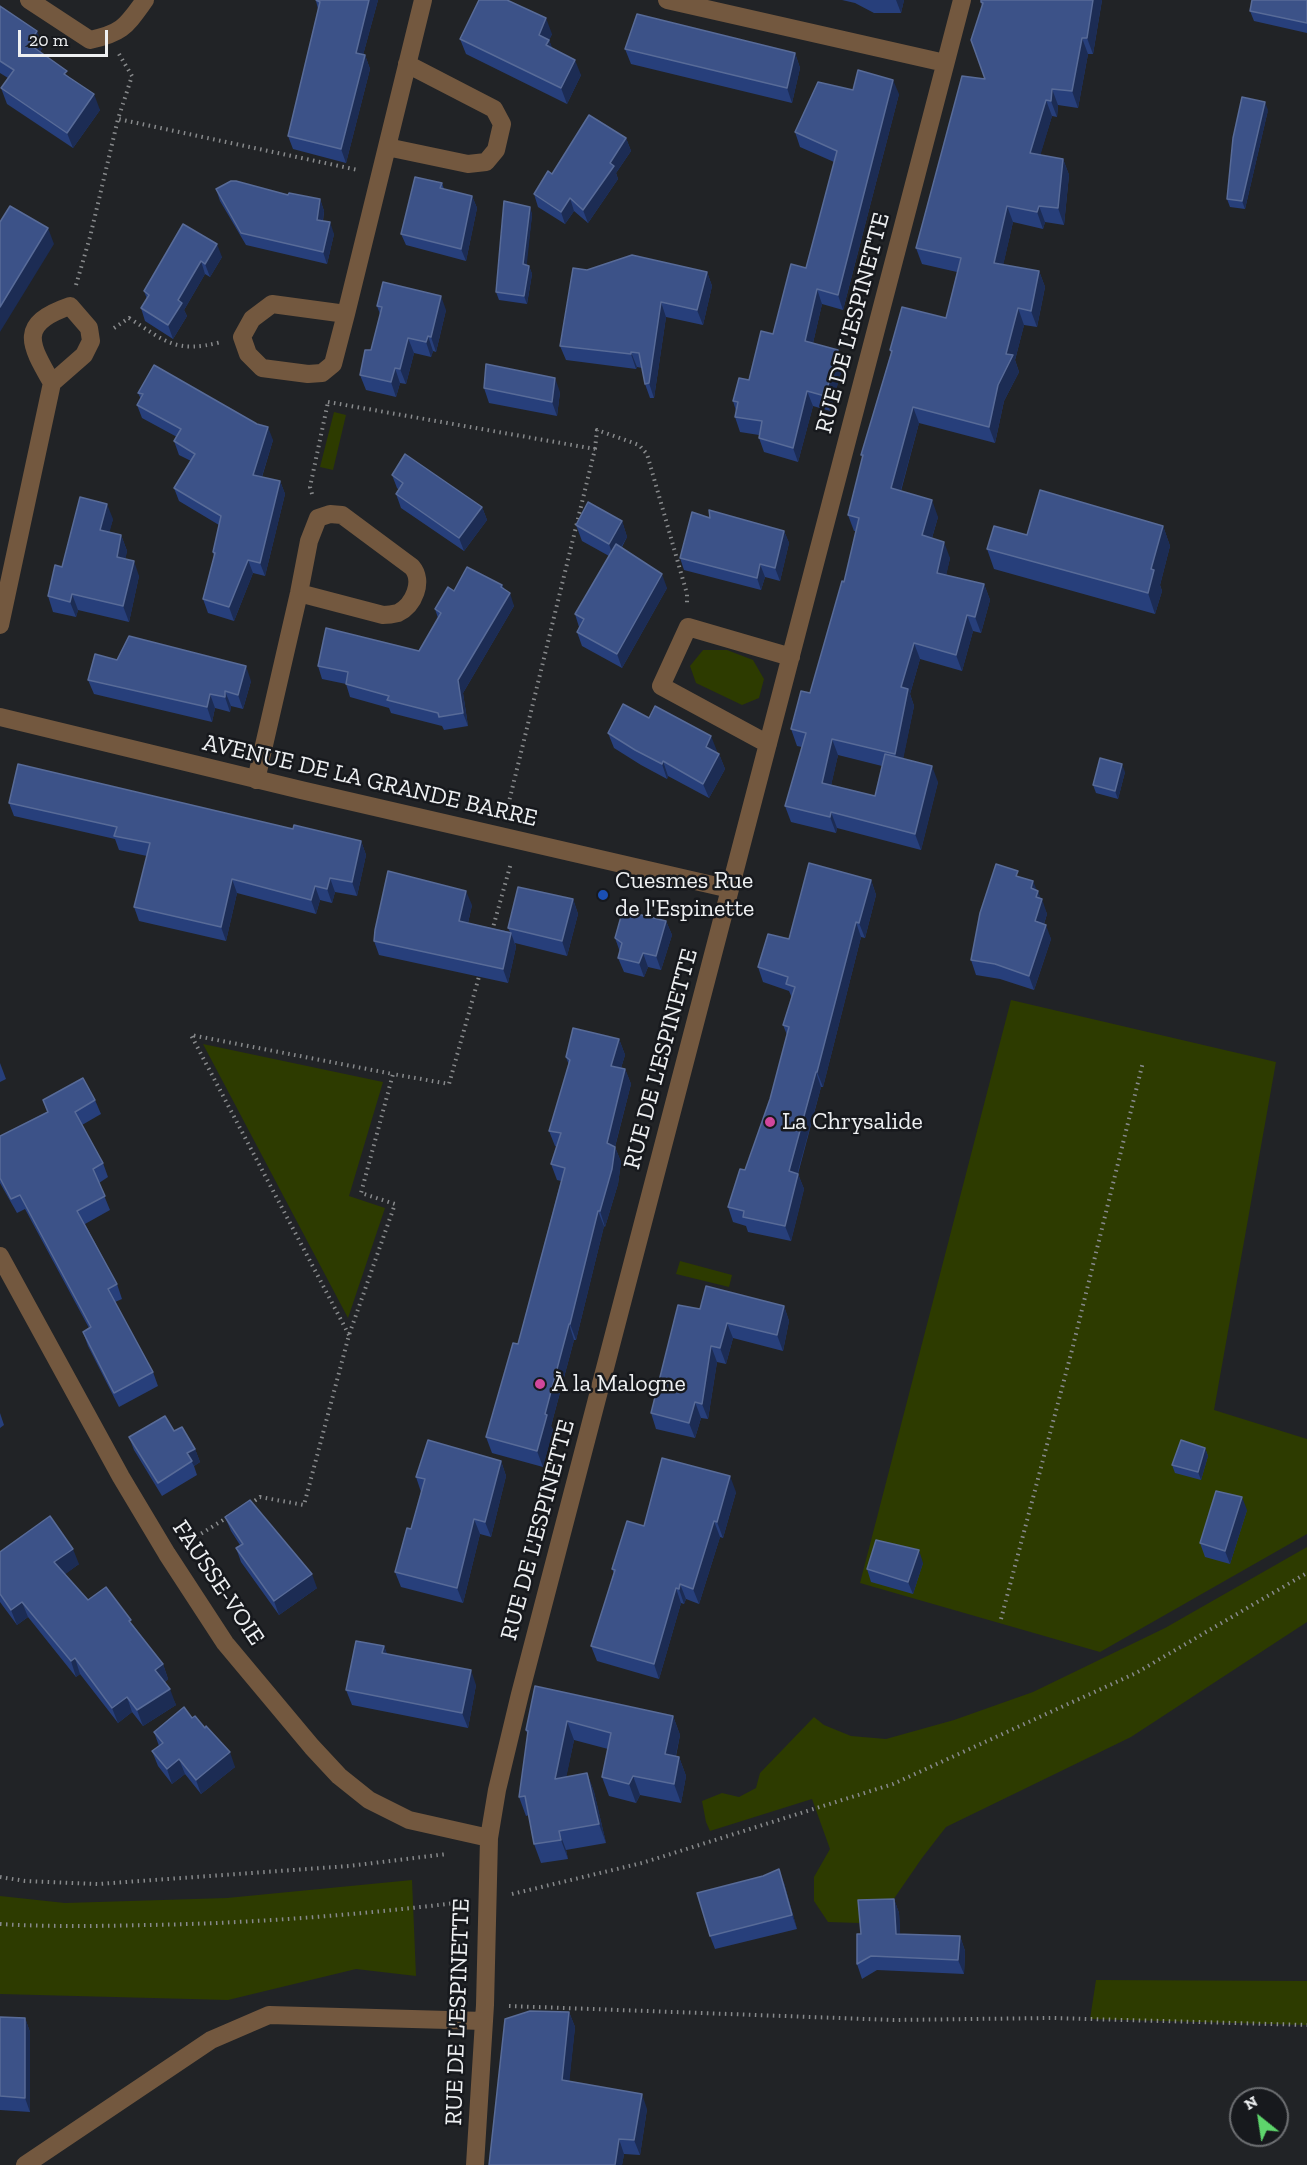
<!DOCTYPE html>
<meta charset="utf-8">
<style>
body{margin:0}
#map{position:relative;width:1307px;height:2165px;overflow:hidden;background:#212326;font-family:"Zilla Slab",serif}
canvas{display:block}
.north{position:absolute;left:1229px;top:2087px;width:60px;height:60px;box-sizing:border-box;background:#17191d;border:2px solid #6d6f72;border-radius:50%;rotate:330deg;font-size:16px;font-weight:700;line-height:24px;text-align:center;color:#eef0f2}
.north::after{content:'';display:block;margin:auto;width:21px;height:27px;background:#5ed56c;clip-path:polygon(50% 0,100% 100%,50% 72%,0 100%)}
.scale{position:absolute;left:18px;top:30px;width:90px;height:27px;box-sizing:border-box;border:3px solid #eef0f2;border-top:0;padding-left:8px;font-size:18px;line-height:21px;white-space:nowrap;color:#eef0f2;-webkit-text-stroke:4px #17191d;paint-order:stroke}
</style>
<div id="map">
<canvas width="1307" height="2165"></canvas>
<div class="north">N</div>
<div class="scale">20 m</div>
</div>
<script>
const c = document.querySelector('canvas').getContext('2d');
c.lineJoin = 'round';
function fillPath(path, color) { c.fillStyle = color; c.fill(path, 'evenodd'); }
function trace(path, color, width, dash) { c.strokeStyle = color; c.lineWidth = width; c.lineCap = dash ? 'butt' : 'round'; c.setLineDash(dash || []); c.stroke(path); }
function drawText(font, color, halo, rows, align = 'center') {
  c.font = font + ' "Zilla Slab",serif'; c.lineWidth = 5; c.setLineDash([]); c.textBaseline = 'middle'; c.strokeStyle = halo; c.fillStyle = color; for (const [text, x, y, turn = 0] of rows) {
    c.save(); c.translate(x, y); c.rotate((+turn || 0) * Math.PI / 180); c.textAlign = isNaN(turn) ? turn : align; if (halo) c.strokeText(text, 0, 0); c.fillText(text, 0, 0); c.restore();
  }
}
fillPath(new Path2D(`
 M 334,412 L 346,415 L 333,470 L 320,467 Z
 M 703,650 L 727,650 L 753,660 L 764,679 L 759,698 L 742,705 L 696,683 L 690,666 Z
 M 1011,1000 L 1276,1062 L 1214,1410 L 1307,1439 L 1307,1534 L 1100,1652 L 860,1583 Z
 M 203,1044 L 383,1082 L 349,1196 L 385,1208 L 348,1318 Z
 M 680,1261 L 732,1275 L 729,1287 L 676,1274 Z
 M 1307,1547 L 1307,1622 L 1131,1737 L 946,1827 L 922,1858 L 891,1903 L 859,1923 L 828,1922 L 814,1901 L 814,1877 L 830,1849 L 812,1799 L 710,1831 L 706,1822 L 702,1801 L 722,1793 L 739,1797 L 756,1788 L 760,1773 L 814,1717 L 824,1725 L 851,1736 L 886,1739 L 954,1720 L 1033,1692 L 1165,1628 Z
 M 412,1880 L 416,1976 L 356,1969 L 228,2000 L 0,1994 L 0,1896 L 65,1903 L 227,1898 Z
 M 1096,1980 L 1307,1981 L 1307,2025 L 1090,2019 Z`), '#2d3b00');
trace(new Path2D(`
 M 119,54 L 132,76 L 118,119 L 358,170
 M 76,285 L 90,237 L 118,119
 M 114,328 L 129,318 C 165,341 176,354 221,342
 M 328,402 L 595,449 L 506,814
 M 595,449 L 597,430 L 639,445 L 647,454 L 687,594 L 687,603
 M 312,494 L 310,487 L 328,402
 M 492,931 L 511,863
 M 349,1335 L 191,1035 L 393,1074
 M 250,1504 L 260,1497 L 304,1505 L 349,1335 L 395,1204 L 361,1193 L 393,1074 L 449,1084 L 480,973
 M 186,1543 L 228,1517
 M 1001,1619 L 1072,1350 L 1143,1062
 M 0,1877 L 25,1881 L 98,1884 L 349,1866 L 447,1854
 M 512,1894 L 642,1863 L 893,1784 L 1136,1673 L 1307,1573
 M 0,1924 C 50,1927 100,1926 150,1925 C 255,1923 359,1915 463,1902
 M 509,2006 L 893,2020 L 1052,2018 L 1307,2025`), '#888a8c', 4, [1.5, 4.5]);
trace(new Path2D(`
 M 29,0 L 90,40 C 123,33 126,26 145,0
 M 667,0 L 945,63
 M 387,147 L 468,164 L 486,162 L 496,150 L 502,124 L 494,109 L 407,64
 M 346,314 L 272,304 L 252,319 L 242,337 L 248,354 L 262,368 L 308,374 L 322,373 L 333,364 L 346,314 L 423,0
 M 0,625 L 52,383 L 84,355 L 91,341 L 89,328 L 70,306 C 18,324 29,343 52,383
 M 0,717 L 301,790 L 730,889
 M 768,744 L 661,686 L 688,627 L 791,657
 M 256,780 L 299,593 L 309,541 L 318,518 L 330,514 L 342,515 L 412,567 C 424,581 414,605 398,613 C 394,614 388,615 383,615 L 299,593
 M 0,1256 L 121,1477 L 167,1554 L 225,1643 L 312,1747 L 339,1776 L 369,1800 L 409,1820 L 489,1838
 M 25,2165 L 211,2040 L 269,2015 L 484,2021
 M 475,2165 L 485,2005 L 489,1838 L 497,1790 L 520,1694 L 962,0`), '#73583f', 18);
fillPath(new Path2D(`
 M 378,0 L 363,55 L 365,55 L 370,69 L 346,163 L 293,149 L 288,136 L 318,9 L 316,1 Z
 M 842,0 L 904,0 L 901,13 L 874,13 L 855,3 Z
 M 1102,0 L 1093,54 L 1088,54 L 1078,108 L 1058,105 L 1057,117 L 1052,116 L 1040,155 L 1063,159 L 1069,175 L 1064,225 L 1045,222 L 1043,229 L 1013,222 L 1003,265 L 1039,271 L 1045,287 L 1037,327 L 1024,325 L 1015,360 L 1019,372 L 1004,401 L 995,443 L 919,423 L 901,491 L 938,517 L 932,538 L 950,558 L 946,575 L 984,584 L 990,600 L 981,633 L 973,631 L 962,671 L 920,659 L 910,694 L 914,706 L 903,758 L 938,782 L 921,850 L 837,828 L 836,833 L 791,822 L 785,806 L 802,747 L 797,746 L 791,729 L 810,693 L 844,582 L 856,531 L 854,531 L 848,515 L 863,459 L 861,455 L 891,353 L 890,350 L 946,318 L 957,272 L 922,264 L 916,248 L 985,79 L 982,6 L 981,2 ZM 838,755 L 882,766 L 875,796 L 831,785 Z
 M 1307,0 L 1307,33 L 1254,21 L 1250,11 Z
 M 0,6 L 43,47 L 40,52 L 69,77 L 100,110 L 73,148 L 7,104 L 1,88 L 8,78 L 0,73 Z
 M 552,34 L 549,40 L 552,48 L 581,75 L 567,104 L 466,54 L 460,39 Z
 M 625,49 L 795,53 L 800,68 L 792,103 L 631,64 Z
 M 853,90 L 899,94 L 843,310 L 822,304 L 813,343 L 843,365 L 830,411 L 813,406 L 798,462 L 764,452 L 759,438 L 759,435 L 740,432 L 735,417 L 736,411 L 733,401 L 749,380 L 806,268 L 834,162 L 800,147 L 795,132 Z
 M 1268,110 L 1245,209 L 1230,207 L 1227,199 Z
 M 626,138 L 631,151 L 616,173 L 618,179 L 588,223 L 574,211 L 565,224 L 538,207 L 534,194 L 552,174 Z
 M 442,183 L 444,189 L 472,196 L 477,208 L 466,261 L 406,245 L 401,234 Z
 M 216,189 L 288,195 L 320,199 L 324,211 L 323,221 L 334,234 L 327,264 L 246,245 L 220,201 Z
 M 530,207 L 532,215 L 526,265 L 529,266 L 532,274 L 527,304 L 499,300 L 496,292 Z
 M 183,224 L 222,257 L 210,277 L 205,274 L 184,310 L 187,316 L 173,339 L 145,321 L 141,308 L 147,299 L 144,291 Z
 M 587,270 L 707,272 L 712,286 L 703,325 L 666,317 L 654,398 L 650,398 L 645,384 L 642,368 L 637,367 L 636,369 L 566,360 L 560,346 Z
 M 377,306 L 446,310 L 436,352 L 433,351 L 431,357 L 414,353 L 406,384 L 400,383 L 396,397 L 366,390 L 360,375 L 371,350 L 380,314 Z
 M 154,365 L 273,440 L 262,477 L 280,481 L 285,494 L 265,576 L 253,573 L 234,621 L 208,613 L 203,599 L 214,556 L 213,552 L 219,525 L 179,501 L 174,488 L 191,461 L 179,455 L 174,441 L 177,437 L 142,418 L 137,405 L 141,399 L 138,393 Z
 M 484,388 L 560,392 L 557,416 L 489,403 Z
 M 392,475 L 482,507 L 487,520 L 464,551 L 401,508 L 396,494 L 399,490 L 397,488 Z
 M 710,518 L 784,531 L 789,543 L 780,581 L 765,577 L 761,590 L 684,570 L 680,558 Z
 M 113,519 L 109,532 L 121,535 L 127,551 L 125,559 L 139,576 L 129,622 L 78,610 L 76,617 L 53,612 L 48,596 L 62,567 Z
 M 622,521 L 627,537 L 622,547 L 667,588 L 622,668 L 582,646 L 577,632 L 579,627 L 575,614 L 609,556 L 582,541 L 576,525 Z
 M 1163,526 L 1170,546 L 1160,585 L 1162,591 L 1155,614 L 994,569 L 987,549 L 1027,535 Z
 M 502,585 L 514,606 L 463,693 L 468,726 L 444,730 L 442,726 L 391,713 L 389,708 L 350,697 L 346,684 L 322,679 L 318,666 L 419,651 L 438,618 L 435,609 L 454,591 Z
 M 117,660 L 251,681 L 243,709 L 231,706 L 230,712 L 215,708 L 212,722 L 94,694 L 88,680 Z
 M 649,718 L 717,751 L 716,752 L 719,754 L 725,769 L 709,798 L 668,776 L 667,779 L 641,765 L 614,748 L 608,733 Z
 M 1125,772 L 1118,799 L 1096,793 L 1093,785 Z
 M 9,803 L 293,829 L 361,841 L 366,855 L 357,896 L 335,892 L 332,903 L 320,900 L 316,914 L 237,893 L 226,941 L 139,921 L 134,907 L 147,856 L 119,850 L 115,839 L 14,816 Z
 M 871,880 L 876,895 L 865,938 L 861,937 L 823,1087 L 821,1087 L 798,1174 L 804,1189 L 791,1241 L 748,1232 L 746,1226 L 733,1222 L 728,1207 L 745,1170 L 770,1099 L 787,1035 L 783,1025 L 792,998 L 789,991 L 763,982 L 758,967 L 789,939 Z
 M 1037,890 L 1047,914 L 1044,924 L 1051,939 L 1034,990 L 1000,979 L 976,975 L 971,960 Z
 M 573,899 L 578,914 L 567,956 L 515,943 L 516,947 L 508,983 L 379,955 L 374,941 L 472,905 L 468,923 L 510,932 L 508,928 Z
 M 666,921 L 672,935 L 661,970 L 648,967 L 644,977 L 624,972 L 618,958 L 620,952 L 615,938 Z
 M 619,1039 L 625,1055 L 621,1068 L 625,1069 L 631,1084 L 615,1147 L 621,1162 L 618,1184 L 605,1227 L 604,1226 L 576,1340 L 574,1340 L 551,1426 L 553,1430 L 543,1467 L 492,1453 L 486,1437 L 518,1344 L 561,1181 L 557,1180 L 551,1164 L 557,1147 L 555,1146 L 549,1131 L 569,1065 L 566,1057 Z
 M 0,1063 L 6,1079 L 0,1082 Z
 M 43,1100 L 95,1100 L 101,1114 L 82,1125 L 103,1163 L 108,1177 L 99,1183 L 110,1210 L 85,1224 L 117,1284 L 122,1299 L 115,1302 L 153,1372 L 158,1386 L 119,1407 L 88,1346 L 83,1332 L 89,1328 L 25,1209 L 17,1213 L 0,1183 L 0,1136 L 47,1112 Z
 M 784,1306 L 789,1321 L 783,1351 L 733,1338 L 726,1364 L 717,1362 L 708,1419 L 701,1418 L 695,1438 L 656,1429 L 651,1413 L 700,1309 Z
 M 0,1413 L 4,1425 L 0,1428 Z
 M 174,1431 L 195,1449 L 200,1462 L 194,1466 L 197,1475 L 162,1496 L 134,1450 L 129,1437 Z
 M 1205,1448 L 1208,1456 L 1201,1480 L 1175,1473 L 1172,1465 Z
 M 501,1461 L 506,1476 L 491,1537 L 480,1534 L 463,1603 L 401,1587 L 395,1572 L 411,1529 L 421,1492 L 416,1477 Z
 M 736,1492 L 723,1538 L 720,1537 L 699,1604 L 686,1599 L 684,1604 L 681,1603 L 659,1679 L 597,1661 L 591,1646 L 614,1573 L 612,1569 L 644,1526 Z
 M 1247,1510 L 1230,1564 L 1205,1557 L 1200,1543 Z
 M 225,1517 L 317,1588 L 279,1615 L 241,1562 L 236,1548 L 240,1545 L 231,1531 Z
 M 0,1552 L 79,1564 L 65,1574 L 88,1600 L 133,1625 L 163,1664 L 168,1679 L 165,1682 L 176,1705 L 143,1726 L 132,1712 L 118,1723 L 80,1674 L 76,1677 L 28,1617 L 17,1625 L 0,1602 Z
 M 923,1563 L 913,1594 L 871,1582 L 867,1569 Z
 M 384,1646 L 387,1654 L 476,1685 L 468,1728 L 352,1705 L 346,1690 Z
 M 535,1686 L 673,1716 L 680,1735 L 676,1756 L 679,1757 L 686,1776 L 681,1803 L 640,1795 L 636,1803 L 609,1796 L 602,1777 L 608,1749 L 574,1740 L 566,1777 L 587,1773 L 594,1792 L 606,1843 L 566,1850 L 568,1859 L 541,1863 L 534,1844 L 529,1815 L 526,1816 L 519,1797 L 528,1736 L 526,1730 Z
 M 192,1718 L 235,1767 L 201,1794 L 185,1774 L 172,1784 L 158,1766 L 152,1751 L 159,1746 L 154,1732 Z
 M 784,1883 L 797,1929 L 715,1949 L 710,1936 Z
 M 894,1899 L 899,1913 L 900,1934 L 960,1936 L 965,1951 L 964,1974 L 877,1970 L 862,1979 L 857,1964 L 861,1934 Z
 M 569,2012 L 575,2027 L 569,2081 L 647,2109 L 640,2155 L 624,2154 L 622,2165 L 489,2165 Z
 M 0,2017 L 25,2018 L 30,2032 L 30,2112 L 0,2110 Z`), '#273f7b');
fillPath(new Path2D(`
 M 369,0 L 378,0 L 360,66 L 356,53 Z
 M 896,0 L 904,0 L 901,13 Z
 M 1093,0 L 1102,0 L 1093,54 L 1087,38 Z
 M 546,18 L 552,34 L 549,40 L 555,55 L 539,35 Z
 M 37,31 L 43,47 L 35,60 L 29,44 Z
 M 1082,38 L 1088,54 L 1078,108 L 1072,91 Z
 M 795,53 L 800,68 L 792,103 L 787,88 Z
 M 365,55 L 370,69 L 346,163 L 341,149 Z
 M 575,60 L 581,75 L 567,104 L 561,88 Z
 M 893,80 L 899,94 L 843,310 L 838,295 Z
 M 1052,89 L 1058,105 L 1057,117 L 1051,101 Z
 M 94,94 L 100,110 L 73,148 L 67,133 Z
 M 1046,100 L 1052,116 L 1036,170 L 1030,153 Z
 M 1265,102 L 1268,110 L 1245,209 L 1242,201 Z
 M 626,138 L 631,151 L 616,173 L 618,179 L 588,223 L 583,210 L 610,163 Z
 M 1063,159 L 1069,175 L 1064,225 L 1058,208 Z
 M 472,196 L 477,208 L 466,261 L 461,249 Z
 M 570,198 L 574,211 L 565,224 L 561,212 Z
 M 320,199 L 324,211 L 321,231 L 317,220 Z
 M 1007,206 L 1013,222 L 1000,279 L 994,263 Z
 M 1039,206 L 1045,222 L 1043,229 L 1037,212 Z
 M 530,207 L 532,215 L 526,272 L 523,264 Z
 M 330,222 L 334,234 L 327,264 L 323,252 Z
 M 48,228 L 54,244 L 0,332 L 0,307 Z
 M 217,244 L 222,257 L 210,277 L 205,264 Z
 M 201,261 L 205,274 L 184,310 L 187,316 L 173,339 L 168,325 L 178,300 Z
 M 529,266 L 532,274 L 527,304 L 524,296 Z
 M 1039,271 L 1045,287 L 1037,327 L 1031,311 Z
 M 707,272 L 712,286 L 703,325 L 697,310 Z
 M 817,289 L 822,304 L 810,356 L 805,341 Z
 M 441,296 L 446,310 L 436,352 L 431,337 Z
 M 661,302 L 666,317 L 654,398 L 649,383 Z
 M 1018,308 L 1024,325 L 1015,360 L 1019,372 L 1004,401 L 995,443 L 989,427 L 998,385 Z
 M 428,336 L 433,351 L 431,357 L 426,342 Z
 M 408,338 L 414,353 L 406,384 L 400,369 Z
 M 838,350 L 843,365 L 830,411 L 825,396 Z
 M 631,352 L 637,367 L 636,369 L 631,354 Z
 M 395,368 L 400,383 L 396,397 L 391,382 Z
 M 555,378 L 560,392 L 557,416 L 552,402 Z
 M 807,391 L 813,406 L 798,462 L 793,448 Z
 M 913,407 L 919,423 L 897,504 L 891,488 Z
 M 268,427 L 273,440 L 258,489 L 253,475 Z
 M 280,481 L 285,494 L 265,576 L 260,563 Z
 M 932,500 L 938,517 L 928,551 L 922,535 Z
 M 107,504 L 113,519 L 106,546 L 100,530 Z
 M 482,507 L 487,520 L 464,551 L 459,538 Z
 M 622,521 L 627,537 L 614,559 L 609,544 Z
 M 1163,526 L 1170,546 L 1160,585 L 1162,591 L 1155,614 L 1148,593 L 1151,569 Z
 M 784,531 L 789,543 L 780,581 L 775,568 Z
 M 121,535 L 127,551 L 123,572 L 117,557 Z
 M 944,542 L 950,558 L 943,590 L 937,573 Z
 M 248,560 L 253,573 L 234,621 L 229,607 Z
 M 134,561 L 139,576 L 129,622 L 123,606 Z
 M 760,564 L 765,577 L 761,590 L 757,578 Z
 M 662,574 L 667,588 L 622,668 L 617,654 Z
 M 984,584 L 990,600 L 981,633 L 975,617 Z
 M 502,585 L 506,598 L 510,593 L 514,606 L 463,693 L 468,726 L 463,713 L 458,680 Z
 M 72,594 L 78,610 L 76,617 L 70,602 Z
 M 967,615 L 973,631 L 962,671 L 956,655 Z
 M 914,643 L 920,659 L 910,694 L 914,706 L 901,770 L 895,754 L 901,687 Z
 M 246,666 L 251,681 L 243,709 L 238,695 Z
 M 225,691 L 231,706 L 230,712 L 225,697 Z
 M 210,694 L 215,708 L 212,722 L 207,707 Z
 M 711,736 L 717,751 L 711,762 L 706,747 Z
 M 832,739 L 838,755 L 828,799 L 822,783 Z
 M 719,754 L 725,769 L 709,798 L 703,784 Z
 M 663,761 L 668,776 L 667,779 L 662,764 Z
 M 1122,764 L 1125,772 L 1118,799 L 1115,791 Z
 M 932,766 L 938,782 L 921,850 L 915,834 Z
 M 831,812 L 837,828 L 836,833 L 830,817 Z
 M 361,841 L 366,855 L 357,896 L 352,882 Z
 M 330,878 L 335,892 L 332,903 L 327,889 Z
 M 232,879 L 237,893 L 226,941 L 221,927 Z
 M 871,880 L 876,895 L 865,938 L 859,923 Z
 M 1033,881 L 1038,893 L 1038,891 L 1041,900 L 1042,899 L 1047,914 L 1040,936 L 1035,921 L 1031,888 Z
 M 315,886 L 320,900 L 316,914 L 311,900 Z
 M 466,891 L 472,905 L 465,936 L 459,921 Z
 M 573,899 L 578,914 L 567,956 L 562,941 Z
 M 666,921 L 672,935 L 661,970 L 656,956 Z
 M 856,922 L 861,937 L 823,1087 L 817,1072 Z
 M 1046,925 L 1051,939 L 1034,990 L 1029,976 Z
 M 511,933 L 516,947 L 508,983 L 503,969 Z
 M 643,953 L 648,967 L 644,977 L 639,963 Z
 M 619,1039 L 625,1055 L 617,1081 L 611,1066 Z
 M 625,1069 L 631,1084 L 612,1158 L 607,1143 Z
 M 816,1072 L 821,1087 L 794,1186 L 789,1171 Z
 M 615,1147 L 621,1162 L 618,1184 L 605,1227 L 600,1211 Z
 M 798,1174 L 804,1189 L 791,1241 L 785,1226 Z
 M 598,1211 L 604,1226 L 576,1340 L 570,1324 Z
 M 784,1306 L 789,1321 L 783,1351 L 777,1335 Z
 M 727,1323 L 733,1338 L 726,1364 L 720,1348 Z
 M 569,1324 L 574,1340 L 551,1426 L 553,1430 L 543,1467 L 537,1451 L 545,1414 Z
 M 711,1346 L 717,1362 L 708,1419 L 702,1404 Z
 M 695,1402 L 701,1418 L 695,1438 L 689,1423 Z
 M 1205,1448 L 1208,1456 L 1201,1480 L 1198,1472 Z
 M 195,1449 L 200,1462 L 194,1466 L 187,1453 Z
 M 501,1461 L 506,1476 L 491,1537 L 485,1522 Z
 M 730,1476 L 736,1492 L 723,1538 L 717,1522 Z
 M 1242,1497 L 1247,1510 L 1230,1564 L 1225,1551 Z
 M 474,1519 L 480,1534 L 463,1603 L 457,1588 Z
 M 714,1521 L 720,1537 L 699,1604 L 693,1589 Z
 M 73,1549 L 79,1564 L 60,1578 L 54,1562 Z
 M 919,1550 L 923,1563 L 913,1594 L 908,1582 Z
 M 312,1574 L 317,1588 L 279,1615 L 274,1601 Z
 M 680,1584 L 686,1599 L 684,1604 L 679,1589 Z
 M 676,1588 L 681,1603 L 659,1679 L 654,1664 Z
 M 22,1602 L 28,1617 L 17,1625 L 11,1610 Z
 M 384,1646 L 389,1660 L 382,1653 Z
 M 75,1658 L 80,1674 L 76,1677 L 71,1661 Z
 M 163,1664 L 168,1679 L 161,1685 L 155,1670 Z
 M 471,1670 L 476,1685 L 468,1728 L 462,1713 Z
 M 170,1689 L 176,1705 L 143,1726 L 137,1710 Z
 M 127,1697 L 132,1712 L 118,1723 L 112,1708 Z
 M 673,1716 L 680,1735 L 672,1773 L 665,1754 Z
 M 567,1721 L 574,1740 L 562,1798 L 555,1779 Z
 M 230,1752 L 235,1767 L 201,1794 L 196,1780 Z
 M 679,1757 L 686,1776 L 681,1803 L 674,1784 Z
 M 179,1759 L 185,1774 L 172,1784 L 167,1769 Z
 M 587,1773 L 594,1792 L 606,1843 L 599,1824 Z
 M 633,1776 L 640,1795 L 636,1803 L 629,1784 Z
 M 559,1831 L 566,1850 L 568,1859 L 561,1840 Z
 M 779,1869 L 784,1883 L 797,1929 L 792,1915 Z
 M 894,1899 L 899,1913 L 901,1948 L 896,1934 Z
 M 960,1936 L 965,1951 L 964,1974 L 958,1960 Z
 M 569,2012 L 575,2027 L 568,2095 L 562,2080 Z
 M 25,2018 L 30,2032 L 30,2112 L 25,2098 Z
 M 642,2094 L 647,2109 L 640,2155 L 634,2140 Z
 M 619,2139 L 624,2154 L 622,2165 L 615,2165 Z`), '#1c2c54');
const building = new Path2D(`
 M 316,0 L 369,0 L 356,53 L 365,55 L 341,149 L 288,136 L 320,2 Z
 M 479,0 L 507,0 L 546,18 L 539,35 L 549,40 L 546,45 L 575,60 L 561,88 L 460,39 Z
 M 981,0 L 1093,0 L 1087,38 L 1082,38 L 1072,91 L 1052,89 L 1051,101 L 1046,100 L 1030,153 L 1063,159 L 1058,208 L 1039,206 L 1037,212 L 1007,206 L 994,263 L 1039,271 L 1031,311 L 1018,308 L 1006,354 L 1013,355 L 998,385 L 989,427 L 913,407 L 891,488 L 932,500 L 922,535 L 944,542 L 937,573 L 984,584 L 975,617 L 967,615 L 956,655 L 914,643 L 901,687 L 908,689 L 895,754 L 832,739 L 822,783 L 875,796 L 885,754 L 932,766 L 915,834 L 831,812 L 830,817 L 785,806 L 806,733 L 791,729 L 801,691 L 810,693 L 842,581 L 844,582 L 859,518 L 848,515 L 863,455 L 861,455 L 892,351 L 890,350 L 902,307 L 946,318 L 961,258 L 916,248 L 962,76 L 985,79 L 971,40 L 983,3 L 981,2 Z
 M 1252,0 L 1307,0 L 1307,23 L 1250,11 Z
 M 0,6 L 37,31 L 29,44 L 67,71 L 64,74 L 94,94 L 67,133 L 1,88 L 14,70 L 0,61 Z
 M 637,14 L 795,53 L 787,88 L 625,49 Z
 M 858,70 L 893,80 L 838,295 L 817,289 L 805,341 L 838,350 L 825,396 L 807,391 L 793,448 L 759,438 L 762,421 L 735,417 L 738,402 L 733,401 L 739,378 L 749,380 L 761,331 L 773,334 L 791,264 L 806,268 L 837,151 L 795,132 L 818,82 L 853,90 Z
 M 1242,97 L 1265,102 L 1242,201 L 1227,199 L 1233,138 Z
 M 589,115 L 626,138 L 610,163 L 614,166 L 583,210 L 570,198 L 561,212 L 534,194 L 548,171 L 552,174 Z
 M 415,177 L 442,183 L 440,188 L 472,196 L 461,249 L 401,234 Z
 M 231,181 L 236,181 L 288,195 L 289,193 L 320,199 L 317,220 L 330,222 L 323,252 L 241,233 L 216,189 Z
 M 504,201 L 530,207 L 523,264 L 529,266 L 524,296 L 496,292 Z
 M 10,206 L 48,228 L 0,307 L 0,222 Z
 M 183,224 L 217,244 L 205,264 L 201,261 L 178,300 L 182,303 L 168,325 L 141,308 L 149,295 L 144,291 Z
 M 632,255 L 707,272 L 697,310 L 661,302 L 649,383 L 645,384 L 639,353 L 631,352 L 631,354 L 560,346 L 573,268 L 587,270 Z
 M 383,282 L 441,296 L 431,337 L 428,336 L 426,342 L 408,338 L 400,369 L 395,368 L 391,382 L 360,375 L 365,350 L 371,350 L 382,307 L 377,306 Z
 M 486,364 L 555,378 L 552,402 L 484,388 Z
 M 154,365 L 257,424 L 268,427 L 253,475 L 280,481 L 260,563 L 248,560 L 229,607 L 203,599 L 215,553 L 213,552 L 221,516 L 174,488 L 195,454 L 174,441 L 181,429 L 137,405 L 143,394 L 138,393 Z
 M 405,454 L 482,507 L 459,538 L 396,494 L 403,483 L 392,475 Z
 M 1040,490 L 1163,526 L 1151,569 L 1154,570 L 1148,593 L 987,549 L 994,526 L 1027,535 Z
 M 80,497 L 107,504 L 100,530 L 121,535 L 117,557 L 134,561 L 123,606 L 72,594 L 70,602 L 48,596 L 55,565 L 62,567 Z
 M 588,502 L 622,521 L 609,544 L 576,525 Z
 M 709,510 L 784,531 L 775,568 L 760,564 L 757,578 L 680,558 L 692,512 L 710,518 Z
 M 616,544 L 662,574 L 617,654 L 577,632 L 584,619 L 575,614 Z
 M 467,567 L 502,585 L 501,587 L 510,593 L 458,680 L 463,713 L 439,717 L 438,713 L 387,700 L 389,696 L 346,684 L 348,672 L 318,666 L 326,628 L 419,651 L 441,613 L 435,609 L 448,587 L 454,591 Z
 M 129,636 L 246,666 L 238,695 L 225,691 L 225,697 L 210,694 L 207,707 L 88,680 L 95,654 L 117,660 Z
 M 623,704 L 649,718 L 655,706 L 711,736 L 706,747 L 719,754 L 703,784 L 663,761 L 662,764 L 635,750 L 608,733 Z
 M 1100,758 L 1122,764 L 1115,791 L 1093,785 Z
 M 18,764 L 293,829 L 294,825 L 361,841 L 352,882 L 330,878 L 327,889 L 315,886 L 311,900 L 232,879 L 221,927 L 134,907 L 150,843 L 114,836 L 117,827 L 9,803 Z
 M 809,863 L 871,880 L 859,923 L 856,922 L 817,1072 L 816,1072 L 789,1171 L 798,1174 L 785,1226 L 743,1217 L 744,1211 L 728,1207 L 740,1169 L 745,1170 L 770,1099 L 789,1027 L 783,1025 L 795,987 L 786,984 L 788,977 L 758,967 L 768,934 L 789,939 Z
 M 996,864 L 1018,871 L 1016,876 L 1033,881 L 1031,888 L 1038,891 L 1036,897 L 1042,899 L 1035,921 L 1046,925 L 1029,976 L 995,964 L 971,960 L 980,913 Z
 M 388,871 L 466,891 L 459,921 L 511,933 L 503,969 L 374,941 L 375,930 Z
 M 518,887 L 573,899 L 562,941 L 508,928 Z
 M 629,912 L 666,921 L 656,956 L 643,953 L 639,963 L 618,958 L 622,943 L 615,938 L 622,913 L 628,914 Z
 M 573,1028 L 619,1039 L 611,1066 L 625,1069 L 607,1143 L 615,1147 L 612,1169 L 600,1211 L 598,1211 L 570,1324 L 569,1324 L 545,1414 L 547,1415 L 537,1451 L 486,1437 L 513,1343 L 518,1344 L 565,1168 L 551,1164 L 561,1133 L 549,1131 L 570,1060 L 566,1057 Z
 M 83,1078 L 95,1100 L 75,1112 L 103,1163 L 93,1169 L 105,1196 L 77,1211 L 117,1284 L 108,1289 L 153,1372 L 114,1393 L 83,1332 L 91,1327 L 20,1195 L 11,1199 L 0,1178 L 0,1136 L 48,1112 L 43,1100 Z
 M 706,1286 L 784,1306 L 777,1335 L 727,1323 L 720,1348 L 711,1346 L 702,1404 L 695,1402 L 689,1423 L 651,1413 L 678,1305 L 700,1309 Z
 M 165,1416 L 174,1431 L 182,1427 L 195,1449 L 187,1453 L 192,1461 L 158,1483 L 129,1437 Z
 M 428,1440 L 501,1461 L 485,1522 L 474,1519 L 457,1588 L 395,1572 L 407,1528 L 411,1529 L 425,1479 L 416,1477 Z
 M 1181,1440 L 1205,1448 L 1198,1472 L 1172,1465 Z
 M 662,1458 L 730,1476 L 717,1522 L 714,1521 L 693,1589 L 680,1584 L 679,1589 L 676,1588 L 654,1664 L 591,1646 L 615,1570 L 612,1569 L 627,1521 L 644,1526 Z
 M 1216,1491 L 1242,1497 L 1225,1551 L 1200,1543 Z
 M 250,1500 L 312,1574 L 274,1601 L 236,1548 L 243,1544 L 225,1517 Z
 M 50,1516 L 73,1549 L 54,1562 L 88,1600 L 106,1587 L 131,1620 L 129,1621 L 163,1664 L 155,1670 L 170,1689 L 137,1710 L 127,1697 L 112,1708 L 75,1658 L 71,1661 L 22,1602 L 11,1610 L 0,1594 L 0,1552 Z
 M 876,1540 L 919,1550 L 908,1582 L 867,1569 Z
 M 356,1641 L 384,1646 L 382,1653 L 471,1670 L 462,1713 L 346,1690 Z
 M 535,1686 L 673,1716 L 665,1754 L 679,1757 L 674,1784 L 633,1776 L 629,1784 L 602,1777 L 611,1733 L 567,1721 L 555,1779 L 587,1773 L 599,1824 L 559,1831 L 561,1840 L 534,1844 L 525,1796 L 519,1797 L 528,1731 L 526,1730 Z
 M 184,1707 L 192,1718 L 195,1716 L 205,1728 L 206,1726 L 230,1752 L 196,1780 L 179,1759 L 167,1769 L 152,1751 L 163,1743 L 154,1732 Z
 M 779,1869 L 792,1915 L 710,1936 L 697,1893 L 763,1876 Z
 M 894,1899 L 896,1934 L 960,1936 L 958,1960 L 871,1956 L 857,1964 L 857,1934 L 861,1934 L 858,1900 Z
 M 530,2011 L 569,2012 L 562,2080 L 642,2094 L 634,2140 L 619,2139 L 615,2165 L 489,2165 L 505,2019 Z
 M 0,2017 L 25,2018 L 25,2098 L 0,2096 Z`);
fillPath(building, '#3c5288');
trace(building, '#586b98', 1.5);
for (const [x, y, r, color] of [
 [603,895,6,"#1a4fb4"],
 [770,1122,6,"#d1479c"],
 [540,1384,6,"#d1479c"]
]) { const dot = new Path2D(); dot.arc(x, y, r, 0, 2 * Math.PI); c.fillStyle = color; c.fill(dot); trace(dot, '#17191d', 2); }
drawText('24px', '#eef0f2', '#17191d', [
 ["RUE DE L'ESPINETTE",853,323,-75],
 ["AVENUE DE LA GRANDE BARRE",370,781,13],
 ["RUE DE L'ESPINETTE",661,1059,-75],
 ["RUE DE L'ESPINETTE",538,1530,-75],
 ["FAUSSE-VOIE",218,1583,56],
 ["RUE DE L'ESPINETTE",458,2012,-88]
]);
drawText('24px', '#eef0f2', '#17191d', [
 ["Cuesmes Rue",615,881],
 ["de l'Espinette",615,909],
 ["La Chrysalide",782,1122],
 ["À la Malogne",552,1384]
], 'left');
</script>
